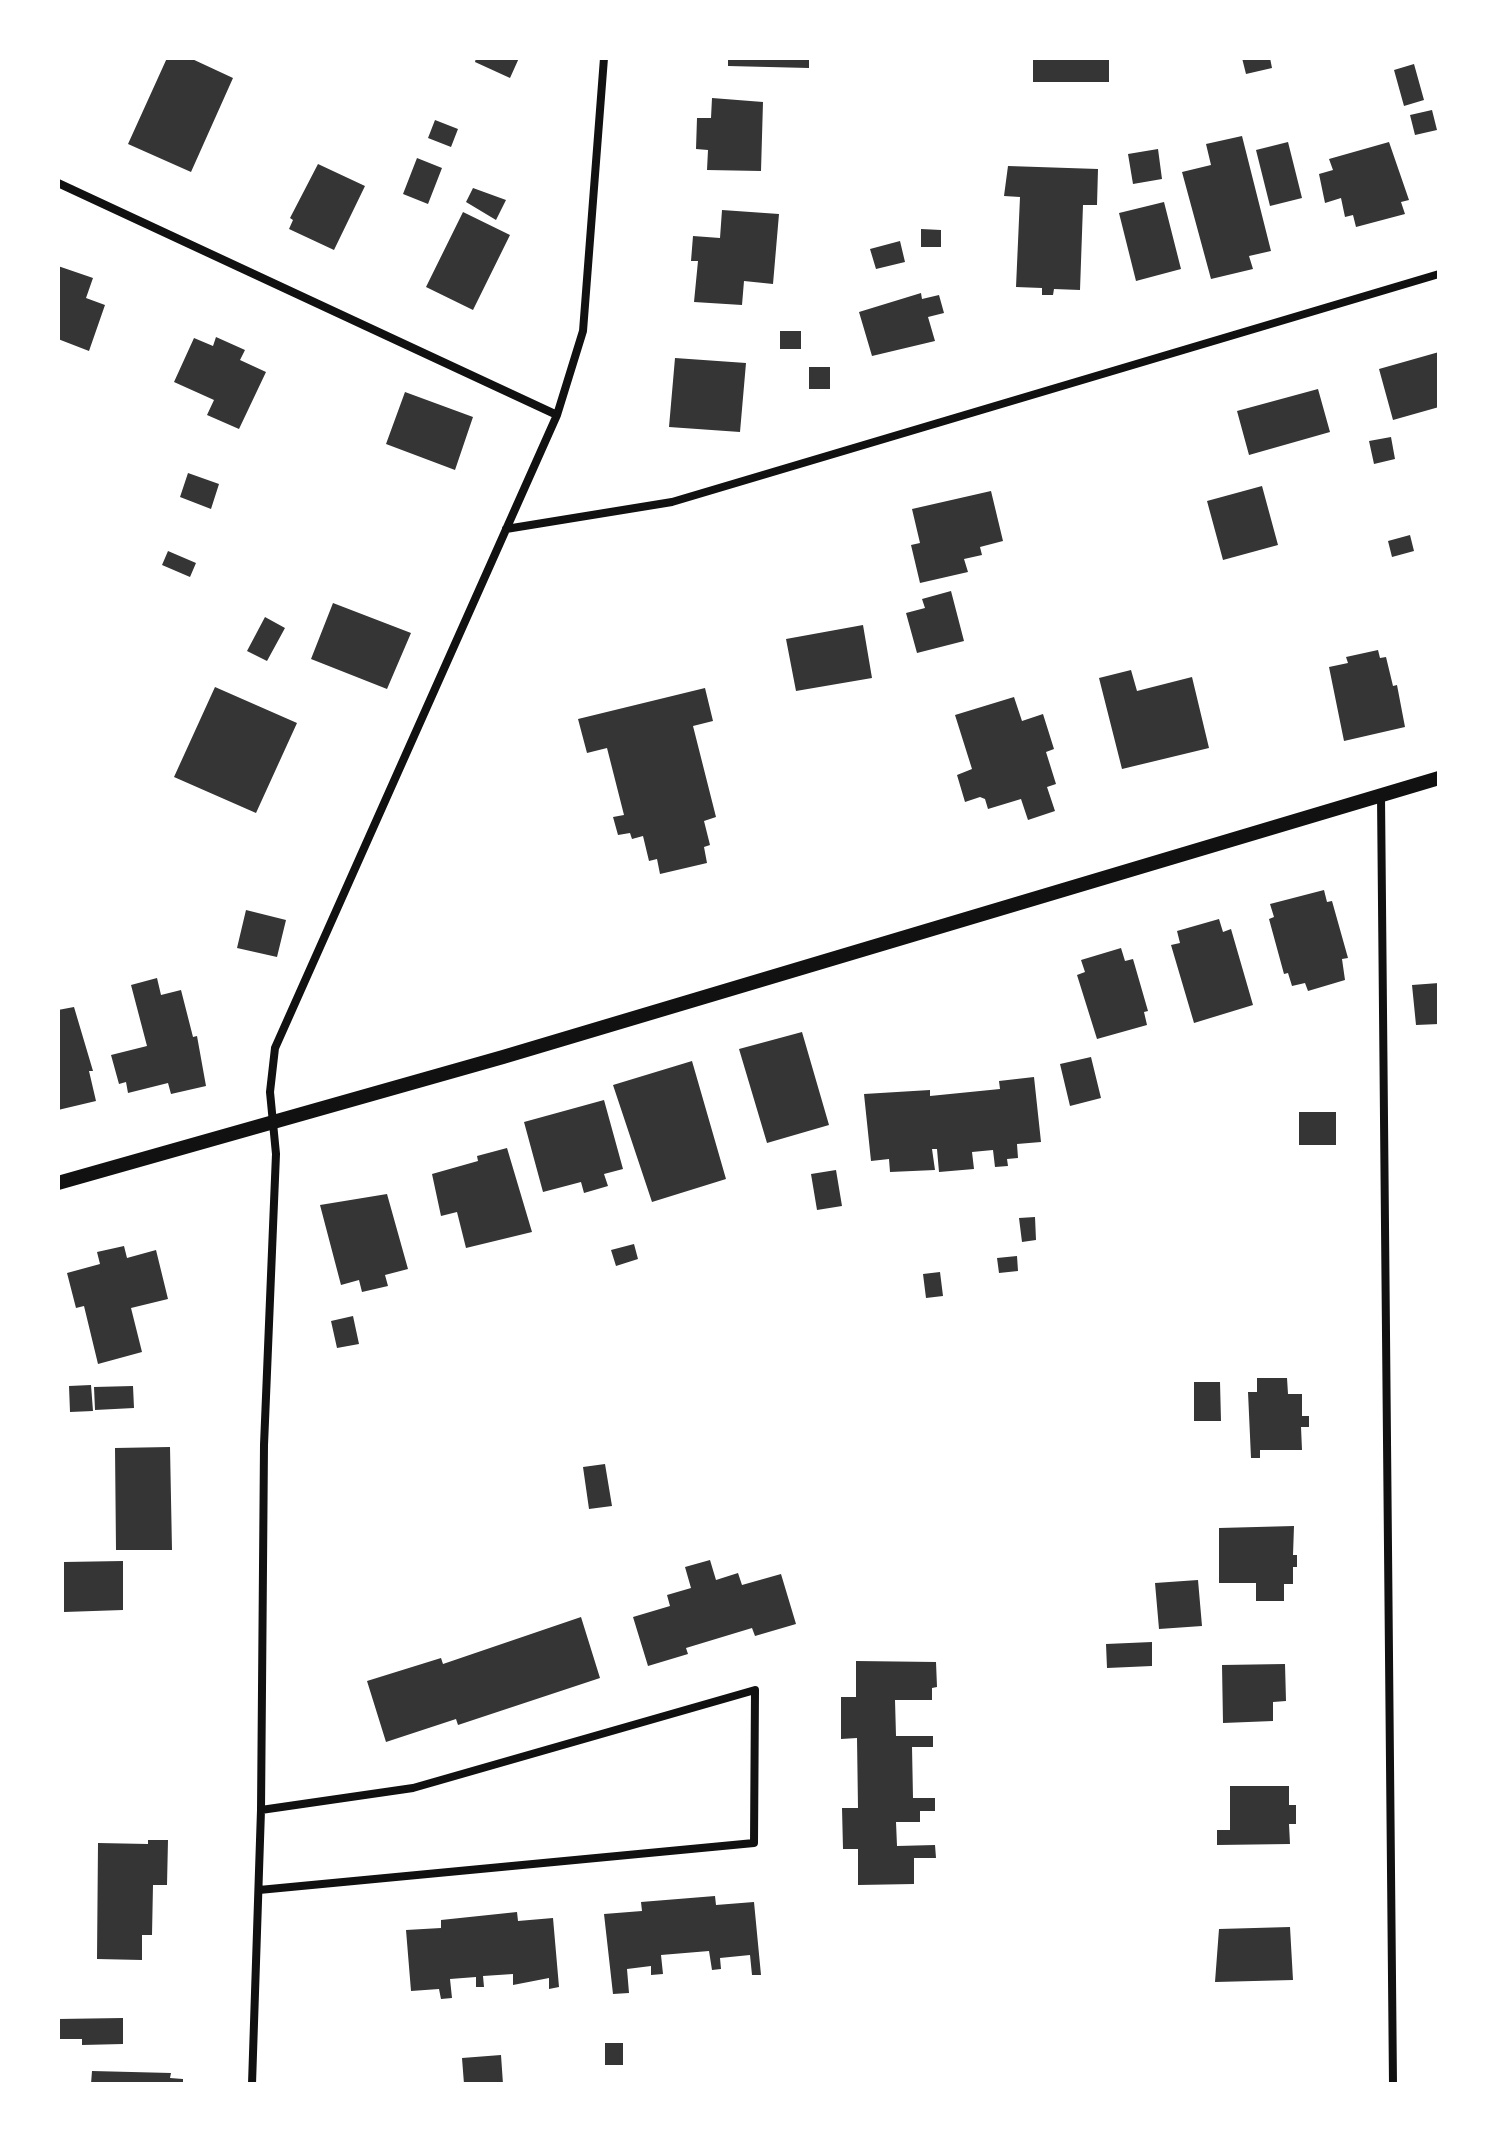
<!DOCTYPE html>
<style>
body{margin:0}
#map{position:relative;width:1497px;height:2142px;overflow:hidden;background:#fff;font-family:"Crimson Pro",serif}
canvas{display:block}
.frame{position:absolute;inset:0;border:60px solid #fff;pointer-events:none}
</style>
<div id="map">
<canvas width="1497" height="2142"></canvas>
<div class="frame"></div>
</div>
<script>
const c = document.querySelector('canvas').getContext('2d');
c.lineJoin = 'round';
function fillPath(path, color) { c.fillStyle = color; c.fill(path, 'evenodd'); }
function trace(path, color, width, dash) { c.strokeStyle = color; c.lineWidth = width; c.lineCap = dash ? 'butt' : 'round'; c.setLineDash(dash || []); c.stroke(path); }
fillPath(new Path2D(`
 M 167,58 L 190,58 L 233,78 L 191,172 L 128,144 Z
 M 476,58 L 519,58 L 510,78 L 475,62 Z
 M 728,58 L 809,58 L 809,68 L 728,66 Z
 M 1033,58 L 1109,58 L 1109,82 L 1033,82 Z
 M 1242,58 L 1270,58 L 1272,68 L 1246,74 Z
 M 1414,64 L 1424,100 L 1404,106 L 1394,70 Z
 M 712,98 L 763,102 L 761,171 L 707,170 L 708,150 L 696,149 L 697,118 L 711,118 Z
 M 1432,110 L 1437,130 L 1415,135 L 1410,115 Z
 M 435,120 L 458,129 L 451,147 L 428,138 Z
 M 1242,136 L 1271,251 L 1249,256 L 1253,269 L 1211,279 L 1182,172 L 1211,165 L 1206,144 Z
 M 1288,142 L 1302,198 L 1270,206 L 1256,150 Z
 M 1389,142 L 1409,200 L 1401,202 L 1405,214 L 1356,227 L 1353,215 L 1345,217 L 1341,198 L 1325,203 L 1319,174 L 1333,170 L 1329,159 Z
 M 1158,149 L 1162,179 L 1133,184 L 1128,154 Z
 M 417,158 L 442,168 L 428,204 L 403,194 Z
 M 318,164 L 365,186 L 334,250 L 289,229 L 293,220 L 290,218 Z
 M 1008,166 L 1098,169 L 1097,205 L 1083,205 L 1080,290 L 1054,289 L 1053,295 L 1042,295 L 1042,288 L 1016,287 L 1020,197 L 1004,196 Z
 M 473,188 L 506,200 L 496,220 L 466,202 Z
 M 1164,202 L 1181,269 L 1136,281 L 1119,213 Z
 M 722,210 L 779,214 L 773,284 L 744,281 L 742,305 L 694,302 L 698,261 L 691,261 L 693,236 L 720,238 Z
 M 463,212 L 510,235 L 473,310 L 426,287 Z
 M 921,229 L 941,230 L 941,247 L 921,247 Z
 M 900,241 L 905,262 L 876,269 L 870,249 Z
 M 58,266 L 93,278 L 86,298 L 105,305 L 89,351 L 58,339 Z
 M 921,293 L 922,299 L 939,295 L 944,313 L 928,317 L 935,341 L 872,356 L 859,312 Z
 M 780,331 L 801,331 L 801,349 L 780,349 Z
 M 216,337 L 245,350 L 240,360 L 266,372 L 239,429 L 207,415 L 214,400 L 174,382 L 194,338 L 213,346 Z
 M 1439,352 L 1439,407 L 1393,420 L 1379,369 Z
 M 675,358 L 746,363 L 740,432 L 669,427 Z
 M 809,367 L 830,367 L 830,389 L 809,389 Z
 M 1318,389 L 1330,432 L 1249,455 L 1237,411 Z
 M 405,392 L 473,417 L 455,470 L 386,444 Z
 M 1391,437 L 1395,459 L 1374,464 L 1369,441 Z
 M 188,473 L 219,484 L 211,509 L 180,497 Z
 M 1262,486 L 1278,545 L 1223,560 L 1207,501 Z
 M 991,491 L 1003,541 L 980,547 L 982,555 L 964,559 L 968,572 L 920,583 L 911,545 L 920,543 L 912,509 Z
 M 1410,535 L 1414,551 L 1392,557 L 1388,541 Z
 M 168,551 L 196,563 L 190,577 L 162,565 Z
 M 951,591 L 964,641 L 917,653 L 906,613 L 925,608 L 922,599 Z
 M 333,603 L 411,633 L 387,689 L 311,659 Z
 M 265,617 L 285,628 L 267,661 L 247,651 Z
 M 863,625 L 872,678 L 796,691 L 786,639 Z
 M 1378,650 L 1380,658 L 1386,657 L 1393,686 L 1397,685 L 1405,727 L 1344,741 L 1329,667 L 1348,663 L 1346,657 Z
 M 1131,670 L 1137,691 L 1192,677 L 1209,748 L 1122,769 L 1099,678 Z
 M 215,687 L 297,723 L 256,813 L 174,777 Z
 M 705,688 L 713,721 L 693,726 L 716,817 L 704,821 L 710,845 L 704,847 L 707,863 L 660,874 L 657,859 L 649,861 L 643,836 L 632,839 L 630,833 L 618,835 L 613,817 L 624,815 L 607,748 L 587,753 L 578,719 Z
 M 1014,697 L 1022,721 L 1043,714 L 1054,749 L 1046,752 L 1056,784 L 1047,787 L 1055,811 L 1028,820 L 1021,799 L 988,809 L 985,799 L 980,797 L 965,802 L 957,775 L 972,769 L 955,715 Z
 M 1324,890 L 1327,902 L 1332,901 L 1348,958 L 1342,959 L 1345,980 L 1308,991 L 1305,983 L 1292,986 L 1288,973 L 1284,974 L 1269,919 L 1274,917 L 1270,904 Z
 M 246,910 L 286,920 L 277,957 L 237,948 Z
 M 1219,919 L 1223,932 L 1231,929 L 1253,1005 L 1194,1023 L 1171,945 L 1180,943 L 1177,931 Z
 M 1121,948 L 1125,961 L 1133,959 L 1148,1011 L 1144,1012 L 1147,1025 L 1097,1039 L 1077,975 L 1085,972 L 1081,960 Z
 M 157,978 L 161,995 L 181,990 L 193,1037 L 197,1036 L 206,1086 L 171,1094 L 168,1083 L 128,1093 L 126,1082 L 119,1084 L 111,1055 L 147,1046 L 131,985 Z
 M 1439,983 L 1439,1024 L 1416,1025 L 1412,985 Z
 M 74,1007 L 93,1071 L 89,1071 L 96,1101 L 58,1110 L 58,1010 Z
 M 802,1032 L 829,1125 L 767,1143 L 739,1049 Z
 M 1091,1057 L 1101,1098 L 1070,1106 L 1060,1064 Z
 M 692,1061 L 726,1179 L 652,1202 L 613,1085 Z
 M 1034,1077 L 1041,1142 L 1017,1144 L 1018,1158 L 1007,1159 L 1008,1166 L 995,1167 L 993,1150 L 972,1152 L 974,1169 L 939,1172 L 937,1149 L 932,1149 L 935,1170 L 890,1172 L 889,1159 L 871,1161 L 864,1094 L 930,1090 L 930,1096 L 1000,1089 L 999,1081 Z
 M 604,1100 L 623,1169 L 604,1174 L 608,1186 L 584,1193 L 581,1182 L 543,1192 L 524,1122 Z
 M 1299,1112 L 1336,1112 L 1336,1145 L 1299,1145 Z
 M 507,1148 L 532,1232 L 466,1248 L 457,1212 L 441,1216 L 432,1174 L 478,1161 L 477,1156 Z
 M 836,1170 L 842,1206 L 817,1210 L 811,1174 Z
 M 387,1194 L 408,1269 L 385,1275 L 388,1286 L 362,1292 L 359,1280 L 341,1285 L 320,1205 Z
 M 1035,1217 L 1036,1240 L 1022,1242 L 1019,1218 Z
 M 634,1244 L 638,1259 L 616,1266 L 611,1250 Z
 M 124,1246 L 127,1258 L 156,1250 L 168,1299 L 131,1308 L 142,1352 L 98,1364 L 84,1306 L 76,1308 L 67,1273 L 100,1264 L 97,1252 Z
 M 1017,1256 L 1018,1271 L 999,1273 L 997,1258 Z
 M 940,1272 L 943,1296 L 926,1298 L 923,1274 Z
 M 353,1316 L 359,1344 L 337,1348 L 331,1321 Z
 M 1257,1378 L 1287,1378 L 1288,1394 L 1302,1394 L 1302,1416 L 1309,1416 L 1309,1427 L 1301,1427 L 1302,1450 L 1260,1450 L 1260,1458 L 1251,1458 L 1248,1392 L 1257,1392 Z
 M 1194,1382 L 1220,1382 L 1221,1421 L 1194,1421 Z
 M 91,1385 L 93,1411 L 70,1412 L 69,1386 Z
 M 133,1386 L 134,1408 L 95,1410 L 94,1387 Z
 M 170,1447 L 172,1550 L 116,1550 L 115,1448 Z
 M 605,1464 L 612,1506 L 589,1509 L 583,1467 Z
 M 1294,1526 L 1293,1555 L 1297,1555 L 1297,1567 L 1293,1567 L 1293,1584 L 1284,1584 L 1284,1601 L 1256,1601 L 1256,1583 L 1219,1583 L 1219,1528 Z
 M 710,1560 L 716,1580 L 738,1573 L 742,1585 L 781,1574 L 796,1624 L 755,1636 L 752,1628 L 686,1648 L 688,1654 L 648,1666 L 633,1617 L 670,1606 L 667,1595 L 691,1588 L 685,1567 Z
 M 123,1561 L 123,1610 L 64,1612 L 64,1562 Z
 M 1198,1580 L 1202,1626 L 1159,1629 L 1155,1583 Z
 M 581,1617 L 600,1678 L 458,1725 L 456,1719 L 386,1742 L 367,1681 L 441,1658 L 443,1664 Z
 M 1152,1642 L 1152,1666 L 1107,1668 L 1106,1644 Z
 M 856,1661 L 936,1662 L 937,1687 L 932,1688 L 932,1700 L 895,1700 L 896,1736 L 933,1736 L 933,1747 L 912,1747 L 913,1798 L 935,1798 L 935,1811 L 920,1811 L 920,1822 L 896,1822 L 897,1846 L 935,1845 L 936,1858 L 914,1858 L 914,1884 L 858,1885 L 858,1849 L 843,1849 L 842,1808 L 858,1808 L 857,1738 L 841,1739 L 841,1697 L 856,1697 Z
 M 1285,1664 L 1286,1701 L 1273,1702 L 1273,1721 L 1223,1723 L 1222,1665 Z
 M 1230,1786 L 1289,1786 L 1289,1805 L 1296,1805 L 1296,1824 L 1289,1824 L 1290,1844 L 1217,1845 L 1217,1830 L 1230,1830 Z
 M 148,1840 L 168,1840 L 167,1885 L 153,1885 L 152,1935 L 142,1935 L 142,1960 L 97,1959 L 98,1843 L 148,1844 Z
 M 715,1896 L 716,1905 L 754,1902 L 761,1975 L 752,1975 L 750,1955 L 720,1958 L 721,1969 L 712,1970 L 709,1951 L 661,1955 L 663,1974 L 651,1975 L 651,1966 L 627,1969 L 629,1993 L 613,1994 L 604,1914 L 642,1911 L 641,1902 Z
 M 517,1912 L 518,1921 L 553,1918 L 559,1987 L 549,1989 L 549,1978 L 513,1985 L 513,1974 L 483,1976 L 484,1987 L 476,1987 L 476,1977 L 450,1979 L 452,1998 L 441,1999 L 439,1989 L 411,1991 L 406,1930 L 441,1928 L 441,1920 Z
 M 1290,1927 L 1293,1980 L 1215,1982 L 1219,1929 Z
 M 123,2018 L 123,2044 L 82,2045 L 82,2039 L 58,2039 L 58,2019 Z
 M 605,2043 L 623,2043 L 623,2065 L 605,2065 Z
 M 501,2055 L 503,2084 L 464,2084 L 462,2058 Z
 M 92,2071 L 171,2073 L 170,2078 L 183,2079 L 183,2084 L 91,2084 Z`), '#353535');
trace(new Path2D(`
 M 58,183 L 557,415
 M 506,529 L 672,502 L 1439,274
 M 1381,796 L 1393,2084
 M 259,1890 L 754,1843 L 755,1690 L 413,1788 L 261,1810
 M 252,2084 L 261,1810 L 264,1445 L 276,1154 L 270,1092 L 275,1048 L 557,415 L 583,331 L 604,58`), '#111', 8);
trace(new Path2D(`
 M 58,1183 L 503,1057 L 1439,778`), '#111', 14);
</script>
